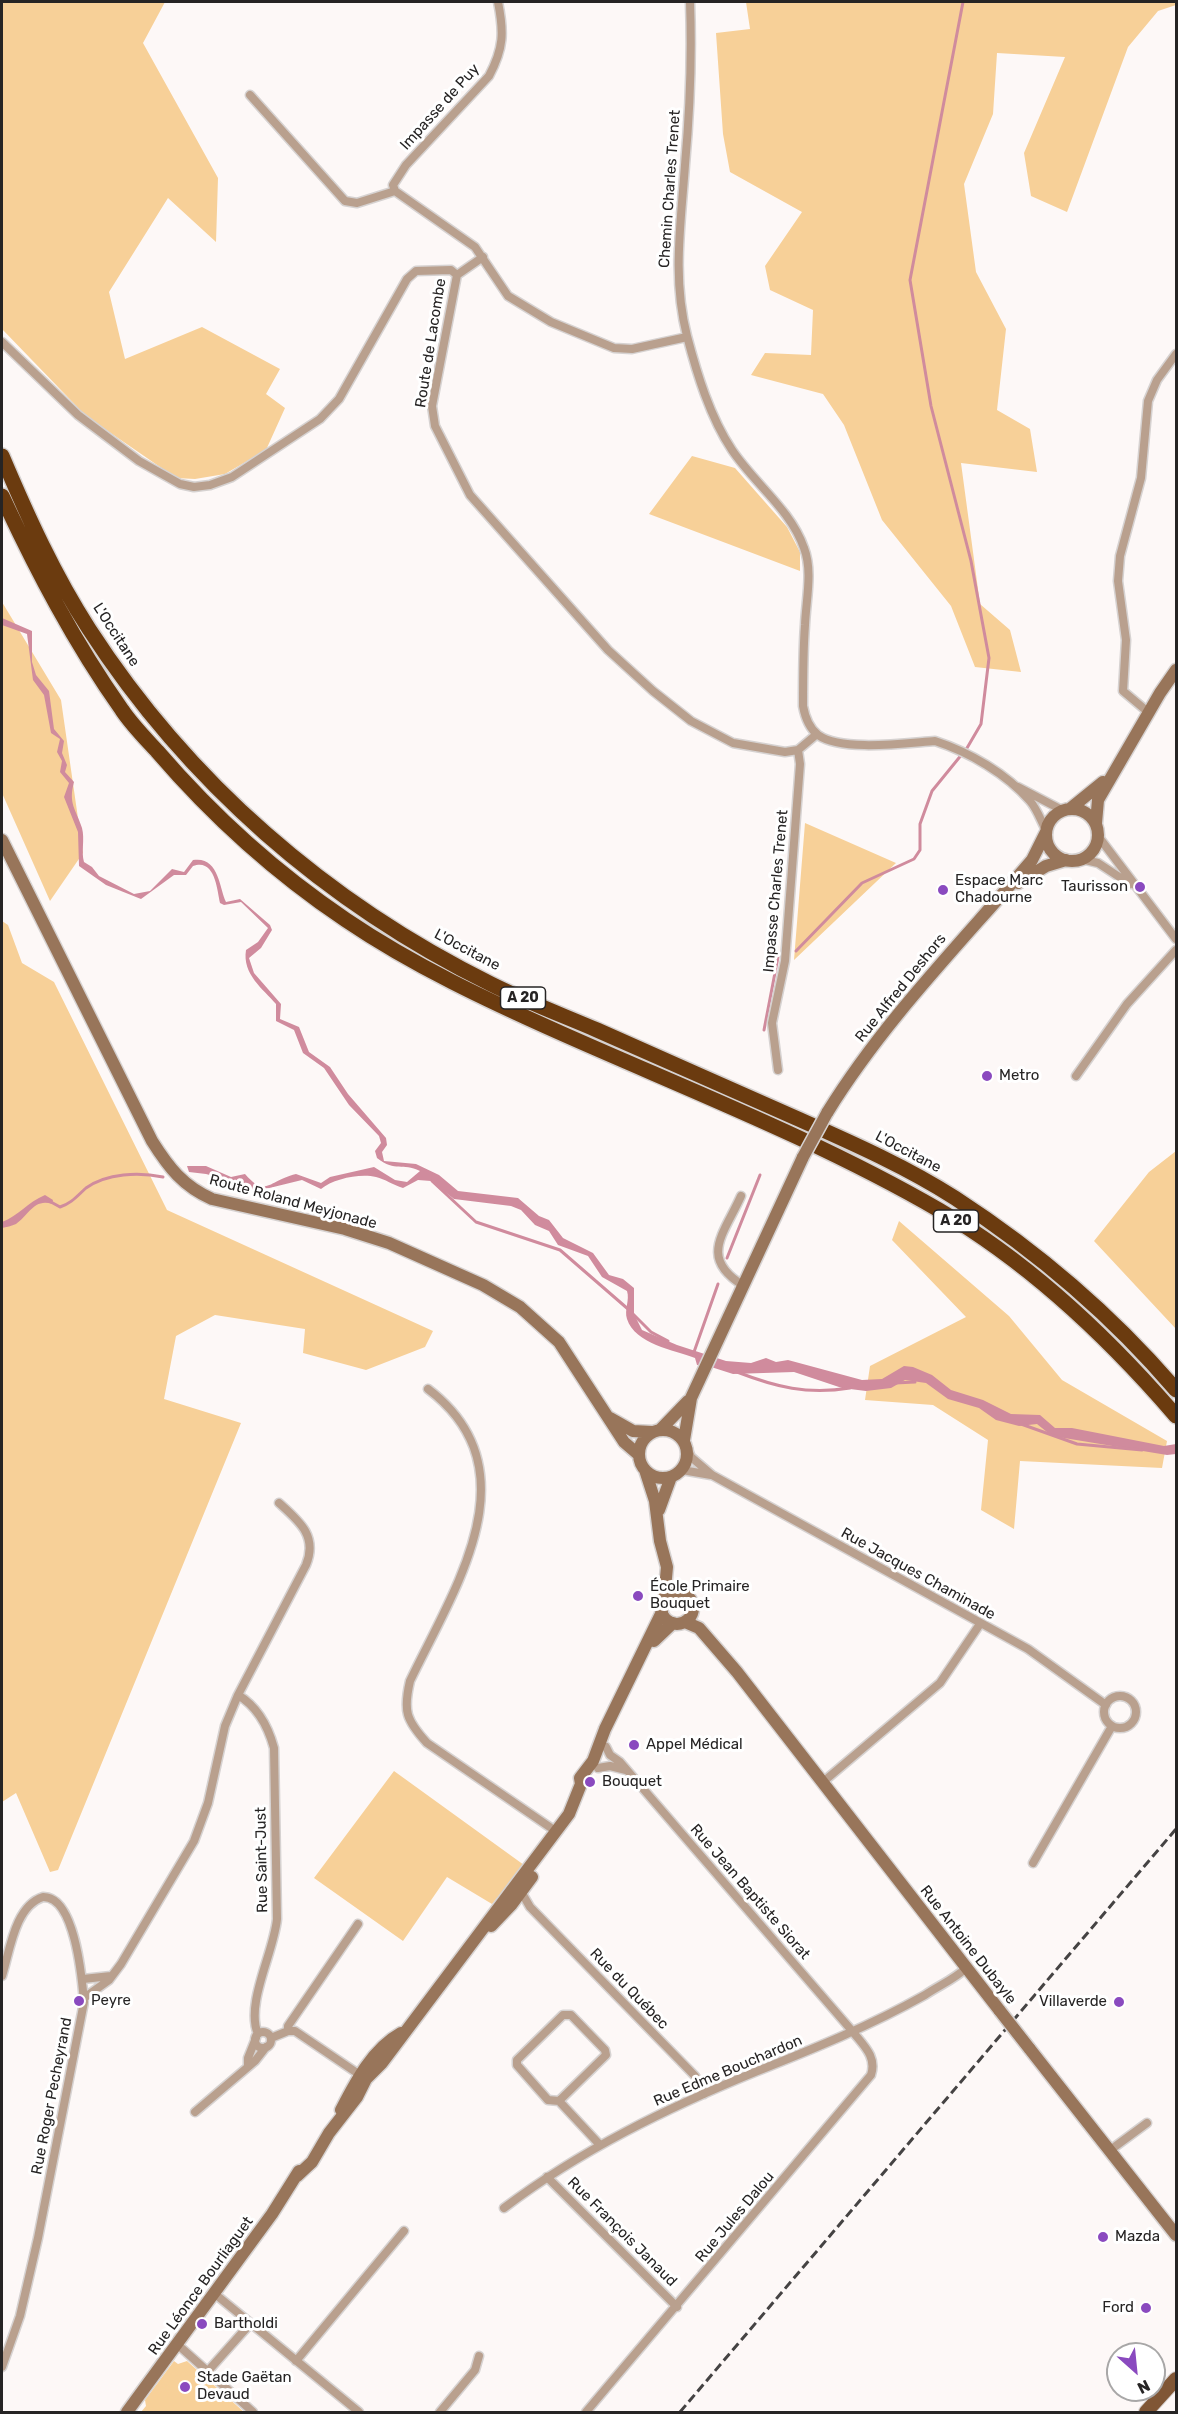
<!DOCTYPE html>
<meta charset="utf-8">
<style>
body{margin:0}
#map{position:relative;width:1178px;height:2414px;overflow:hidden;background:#fdf8f7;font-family:Rubik,sans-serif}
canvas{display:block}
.frame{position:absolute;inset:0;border:3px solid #262424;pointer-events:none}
.north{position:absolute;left:1106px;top:2342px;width:60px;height:60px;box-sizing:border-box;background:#fff;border:2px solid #a8a7a7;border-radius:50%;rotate:153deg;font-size:16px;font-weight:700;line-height:24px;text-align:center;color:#262424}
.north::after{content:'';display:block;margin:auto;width:21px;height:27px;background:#8a4abf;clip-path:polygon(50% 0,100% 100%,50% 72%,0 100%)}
</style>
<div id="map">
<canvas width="1178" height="2414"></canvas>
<div class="frame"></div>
<div class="north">N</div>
</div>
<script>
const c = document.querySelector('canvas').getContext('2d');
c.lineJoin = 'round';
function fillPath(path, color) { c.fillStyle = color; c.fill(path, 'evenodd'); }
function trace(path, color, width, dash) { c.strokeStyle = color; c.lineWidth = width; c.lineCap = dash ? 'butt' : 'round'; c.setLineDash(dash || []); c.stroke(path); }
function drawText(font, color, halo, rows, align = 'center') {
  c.font = font + ' Rubik,sans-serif'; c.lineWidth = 6; c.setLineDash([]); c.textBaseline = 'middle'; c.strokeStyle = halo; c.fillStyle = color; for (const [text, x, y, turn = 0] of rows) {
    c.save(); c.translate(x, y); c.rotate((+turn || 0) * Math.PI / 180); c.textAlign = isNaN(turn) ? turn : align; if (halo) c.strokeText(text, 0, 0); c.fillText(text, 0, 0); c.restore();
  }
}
fillPath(new Path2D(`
 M 2,2 L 165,2 L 143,43 L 218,178 L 216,242 L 168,198 L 109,292 L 125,359 L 202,327 L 280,369 L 266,394 L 285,408 L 266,450 L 225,474 L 195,479 L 176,478 L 86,416 L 2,329 Z
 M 746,2 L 1176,2 L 1176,5 L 1158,11 L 1128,47 L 1067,212 L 1031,196 L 1024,153 L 1065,57 L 997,53 L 993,114 L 964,184 L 976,272 L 1006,329 L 997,410 L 1030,429 L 1037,472 L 961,463 L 980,604 L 1010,630 L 1021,672 L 975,667 L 951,606 L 882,520 L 844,425 L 823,394 L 751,375 L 765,353 L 811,355 L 813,310 L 770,290 L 765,266 L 802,212 L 730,172 L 723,134 L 716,33 L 750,29 Z
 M 692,456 L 735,468 L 787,527 L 800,552 L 800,571 L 649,514 Z
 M 2,602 L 61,700 L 83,853 L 50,901 L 2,793 Z
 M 805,823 L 896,863 L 794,960 Z
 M 2,921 L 8,925 L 22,963 L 54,982 L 167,1210 L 433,1331 L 425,1347 L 366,1370 L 303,1353 L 305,1329 L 215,1315 L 176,1336 L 164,1399 L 241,1423 L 58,1870 L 50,1872 L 16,1793 L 2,1802 Z
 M 1176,1151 L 1176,1329 L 1094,1241 L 1149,1172 Z
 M 899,1221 L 1009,1316 L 1062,1380 L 1167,1441 L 1162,1468 L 1020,1461 L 1014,1529 L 981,1510 L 988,1440 L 933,1405 L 865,1400 L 870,1366 L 966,1317 L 892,1240 Z
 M 394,1771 L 524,1865 L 492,1904 L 447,1877 L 403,1941 L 314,1878 Z
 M 174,2361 L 178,2364 L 187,2361 L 244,2412 L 141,2412 L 146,2406 L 145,2400 Z`), '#f7d098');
fillPath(new Path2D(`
 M 2,618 L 32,631 L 32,662 L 36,675 L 49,691 L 54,729 L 64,741 L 62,753 L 67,765 L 65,772 L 74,782 C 68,804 76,809 82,828 C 85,839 81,852 84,862 L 92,867 L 99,876 L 134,894 L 150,891 L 172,869 L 184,872 L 193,860 C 219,856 219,887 226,902 L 240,899 L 270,925 L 272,930 L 261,948 L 249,958 L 254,973 L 281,1004 L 280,1019 L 299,1027 L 309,1052 L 330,1067 L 348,1094 L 386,1138 L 387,1145 L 382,1152 L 384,1161 L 416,1164 L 439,1175 L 458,1191 L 518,1198 L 539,1216 L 549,1220 L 563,1238 L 593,1253 L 609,1275 L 623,1279 L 634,1288 L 634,1314 L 642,1330 L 677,1345 L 726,1361 L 751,1363 L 766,1358 L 776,1362 L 788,1360 L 862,1380 L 882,1379 L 904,1366 L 913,1367 L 932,1375 L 951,1390 L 983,1400 L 1011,1414 L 1040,1415 L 1055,1428 L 1072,1428 L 1164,1446 L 1176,1444 L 1176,1454 L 1167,1455 L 1052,1436 L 1037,1424 L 1019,1426 L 996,1420 L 979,1408 L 948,1399 L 926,1383 L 905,1380 L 891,1388 L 866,1391 L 842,1388 L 794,1372 L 733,1374 L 708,1366 L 697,1365 L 695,1358 C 674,1350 635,1344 627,1319 C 624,1310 630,1300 627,1291 L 602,1277 L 588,1256 L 558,1245 L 549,1231 L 535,1225 L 521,1210 L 511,1206 L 454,1199 L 431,1181 L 418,1180 L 403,1188 C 393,1185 385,1179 376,1177 C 360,1173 333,1179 321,1189 L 302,1180 L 253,1192 L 240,1183 L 206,1174 L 189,1172 L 187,1166 L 206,1166 L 231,1177 L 245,1174 C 266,1198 268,1181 296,1174 L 321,1183 L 330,1177 L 374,1167 L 395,1180 L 407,1182 L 420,1171 C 402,1162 396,1173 377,1158 L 375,1151 L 381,1143 L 379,1136 L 349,1105 L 324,1068 L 303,1053 L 294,1030 L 276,1021 L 276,1004 C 263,989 242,974 246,950 L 258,942 L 268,928 L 241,902 L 224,905 L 220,903 C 217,889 215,858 193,866 L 186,875 L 174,875 L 141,899 L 106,885 L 79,866 L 78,832 L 64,797 L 69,783 L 60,772 L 62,761 L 57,752 L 60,739 L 51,733 L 44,695 L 33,680 L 27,634 L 2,625 Z
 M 45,1195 L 53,1200 L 52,1204 C 34,1198 28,1216 16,1224 C 12,1226 6,1227 2,1228 L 2,1222 C 18,1216 28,1202 45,1195 Z`), '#d08b9d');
trace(new Path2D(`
 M 796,951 L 862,883 L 914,859 L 920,850 L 920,824 L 932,791 L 967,748 L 981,724 L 989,658 L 971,561 L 931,406 L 910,280 L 963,2
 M 764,1030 L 778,957
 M 432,1181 L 476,1222 L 560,1250 L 628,1309
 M 51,1202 L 60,1207 C 72,1203 77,1196 86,1188 C 107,1173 139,1172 163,1177
 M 727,1258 L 760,1175
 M 633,1314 L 651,1332 L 668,1341
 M 694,1352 L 718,1284
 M 737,1372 C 776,1387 807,1395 850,1388
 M 895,1383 L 915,1382
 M 1021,1424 L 1077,1444 L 1142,1450`), '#d08b9d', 3);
const minor = new Path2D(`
 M 690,2 C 692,56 690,110 685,165 C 681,223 672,278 687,336 C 697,374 710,417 732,450 C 754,483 791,510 804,548 C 813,571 806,600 805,625 C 803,652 803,679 803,706 C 805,717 809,728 818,735 C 842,752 906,743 935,741 C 969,752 1007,774 1030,801 C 1037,809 1041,821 1046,830
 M 250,95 L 345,201 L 357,203 L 395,191
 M 395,191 L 475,247 L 508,296 L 551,322 L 614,348 L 632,349 L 687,337
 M 395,191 L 393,185 L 406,165 L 489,76 C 504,48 504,32 498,2
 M 457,275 L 432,406 L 435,426 L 470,495 L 608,650 L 653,691 L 691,721 L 733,743 L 785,752 L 798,750 L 817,734
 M 457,275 L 483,257
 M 2,342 L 78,415 L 139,461 L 180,484 L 194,487 L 210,485 L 232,477 L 320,419 L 339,399 L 407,279 L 416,271 L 451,270 L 457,275
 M 1148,712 L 1123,691 L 1126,640 L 1118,581 L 1120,556 L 1141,478 L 1148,401 L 1157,380 L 1176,354
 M 1018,787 L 1062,810
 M 1098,836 L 1176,939
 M 1081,859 L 1098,863 L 1130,884
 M 778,1070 L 772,1023 L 785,961 L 800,764 L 798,750
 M 1076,1076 L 1127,1004 L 1176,950
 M 741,1196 C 724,1234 698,1258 744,1286
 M 428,1389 C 535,1470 454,1589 410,1681 C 403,1711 406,1720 427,1743 L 554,1830
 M 686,1445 L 691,1457 L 712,1475 L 1028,1649 L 1106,1705
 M 682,1470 L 711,1475
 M 238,1695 C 258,1707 268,1726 274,1748 L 277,1919 C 274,1952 245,2004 258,2034
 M1104 1712a16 16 0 1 1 32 0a16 16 0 1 1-32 0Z
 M 598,1768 L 610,1766 L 626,1770
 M 823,1782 L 940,1683 L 980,1624
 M 1033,1863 L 1112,1726
 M 519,1888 L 530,1907 L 695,2076 L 704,2094
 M 2,1976 C 10,1950 15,1906 43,1897 C 75,1896 82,1978 84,2002 L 38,2238 L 20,2316 L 2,2367
 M 83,1979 L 111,1976
 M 84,1998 L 109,1980 L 121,1964 L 194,1841 L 208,1803 L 225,1726 L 238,1695 L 306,1565 C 318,1536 299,1521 279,1503
 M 288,2031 L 288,2026 L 358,1924
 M255 2040a8 8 0 1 1 16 0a8 8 0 1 1-16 0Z
 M 271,2038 L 288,2031 L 295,2031 L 363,2077
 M 248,2065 L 248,2058 L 256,2038
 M 559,2101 L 606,2055 L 605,2050 L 571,2015 L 563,2015 L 517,2060 L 517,2065 L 548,2100 L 559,2101 L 600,2145
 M 195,2112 L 255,2061 L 266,2047
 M 1109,2151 L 1147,2123
 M 547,2177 L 677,2307
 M 504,2208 C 581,2150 667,2108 755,2072 C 813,2049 870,2026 925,1995 C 938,1986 955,1979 966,1968
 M 215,2294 L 359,2412
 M 177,2344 L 253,2412
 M 296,2361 L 404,2231
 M 208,2371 L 250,2324
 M 440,2412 L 475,2370 L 479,2356
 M 586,2412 L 871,2075 C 877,2057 864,2046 853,2032 L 620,1762 L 610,1755 L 606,1747`);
const secondary = new Path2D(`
 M 1071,808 L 1103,782
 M1046 835a26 26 0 1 1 52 0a26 26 0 1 1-52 0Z
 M 1096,823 L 1098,800 L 1160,693 L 1176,670
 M 2,840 L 152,1141 C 169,1168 183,1186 212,1199 L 345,1229 L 389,1243 L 483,1285 L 520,1307 L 559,1342 L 624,1442 L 639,1455
 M 1018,883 L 1046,866 L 1066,860
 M 827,1113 C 885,1019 961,943 1032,860 L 1046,832
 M 610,1418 L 633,1431 L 652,1432
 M639 1454a24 24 0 1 1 48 0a24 24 0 1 1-48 0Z
 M 660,1430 L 688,1401
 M 684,1440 L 691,1398 L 803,1157
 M 645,1470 L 655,1501 L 660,1541 L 667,1567 L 664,1600
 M 659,1510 L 671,1477
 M661 1608a16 16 0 1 1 32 0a16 16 0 1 1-32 0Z
 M 685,1622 L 699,1628 L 737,1672 L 1000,2011
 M 654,1641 L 673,1623
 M 491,1926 L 512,1904 L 532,1877
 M 1029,2048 L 1176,2235
 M 341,2110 C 355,2083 372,2049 401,2033
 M 297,2176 L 312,2162 L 329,2133 L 357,2097 L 366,2079 L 382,2063 L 569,1814 L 581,1784 L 580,1778 L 593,1761 L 605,1729 L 662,1612
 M 127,2412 L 272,2214 L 299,2171`);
const primary = new Path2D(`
 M 1146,2412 L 1176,2379`);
const motorway = new Path2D(`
 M 2,456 C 27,515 54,575 89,629 C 188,782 327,903 491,984 C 525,1001 562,1015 597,1030 C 663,1059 730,1089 796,1118 C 850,1142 905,1166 955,1198 C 1038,1252 1112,1315 1176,1390
 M 2,496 C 37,571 74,642 122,710 C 132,725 145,738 157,751 C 212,815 276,873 346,920 C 414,966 489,1001 563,1034 C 689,1090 820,1141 939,1210 C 1030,1263 1108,1337 1176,1416`);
trace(minor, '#d6d2d1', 11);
trace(secondary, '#d6d2d1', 15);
trace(primary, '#d6d2d1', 16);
trace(motorway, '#d6d2d1', 18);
trace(minor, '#b9a08e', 8);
trace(secondary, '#98755a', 12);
trace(primary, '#805635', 14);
trace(motorway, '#6b3b0f', 15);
trace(new Path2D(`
 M 680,2412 L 1176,1829`), '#454343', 3, [9, 4.5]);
const secondaryBridge = new Path2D(`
 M 803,1157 L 827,1113
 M 1000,2011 L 1029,2048`);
trace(secondaryBridge, '#d6d2d1', 15, []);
trace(secondaryBridge, '#98755a', 12);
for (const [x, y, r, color] of [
 [1140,887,6,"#8a4abf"],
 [943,890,6,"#8a4abf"],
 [987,1076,6,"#8a4abf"],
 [638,1596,6,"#8a4abf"],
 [634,1745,6,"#8a4abf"],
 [590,1782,6,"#8a4abf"],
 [79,2001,6,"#8a4abf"],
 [1119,2002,6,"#8a4abf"],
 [1103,2237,6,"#8a4abf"],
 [1146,2308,6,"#8a4abf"],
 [202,2324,6,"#8a4abf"],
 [185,2387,6,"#8a4abf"]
]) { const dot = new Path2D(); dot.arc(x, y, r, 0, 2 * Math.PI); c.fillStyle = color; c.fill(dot); trace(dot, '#fff', 2); }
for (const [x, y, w] of [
 [523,998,45],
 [956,1221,45]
]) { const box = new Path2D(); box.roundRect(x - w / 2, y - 11, w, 22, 4.5); c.fillStyle = '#fff'; c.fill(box); trace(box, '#262424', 1.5); }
drawText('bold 14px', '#262424', null, [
 ["A 20",523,998],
 ["A 20",956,1221]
]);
drawText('15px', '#262424', '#fff', [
 ["Impasse de Puy",440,107,-48],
 ["Chemin Charles Trenet",670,189,-86],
 ["Route de Lacombe",431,343,-81],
 ["L'Occitane",116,635,57],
 ["Impasse Charles Trenet",776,891,-85],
 ["L'Occitane",467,950,28],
 ["Rue Alfred Deshors",901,988,-51],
 ["L'Occitane",908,1152,28],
 ["Route Roland Meyjonade",293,1202,15],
 ["Rue Jacques Chaminade",918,1574,29],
 ["Rue Saint-Just",262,1860,-91],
 ["Rue Jean Baptiste Siorat",750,1892,49],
 ["Rue Antoine Dubayle",968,1945,52],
 ["Rue du Québec",629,1989,46],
 ["Rue Edme Bouchardon",728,2071,-23],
 ["Rue Roger Pecheyrand",52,2096,-79],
 ["Rue Jules Dalou",735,2217,-50],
 ["Rue François Janaud",622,2232,45],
 ["Rue Léonce Bourliaguet",201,2286,-54]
]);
drawText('15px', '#262424', '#fff', [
 ["Espace Marc",955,881],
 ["Chadourne",955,898],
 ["Taurisson",1128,887,"right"],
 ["Metro",999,1076],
 ["École Primaire",650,1587],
 ["Bouquet",650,1604],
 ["Appel Médical",646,1745],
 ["Bouquet",602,1782],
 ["Peyre",91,2001],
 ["Villaverde",1107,2002,"right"],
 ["Mazda",1115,2237],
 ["Ford",1134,2308,"right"],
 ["Bartholdi",214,2324],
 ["Stade Gaëtan",197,2378],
 ["Devaud",197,2395]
], 'left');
</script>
